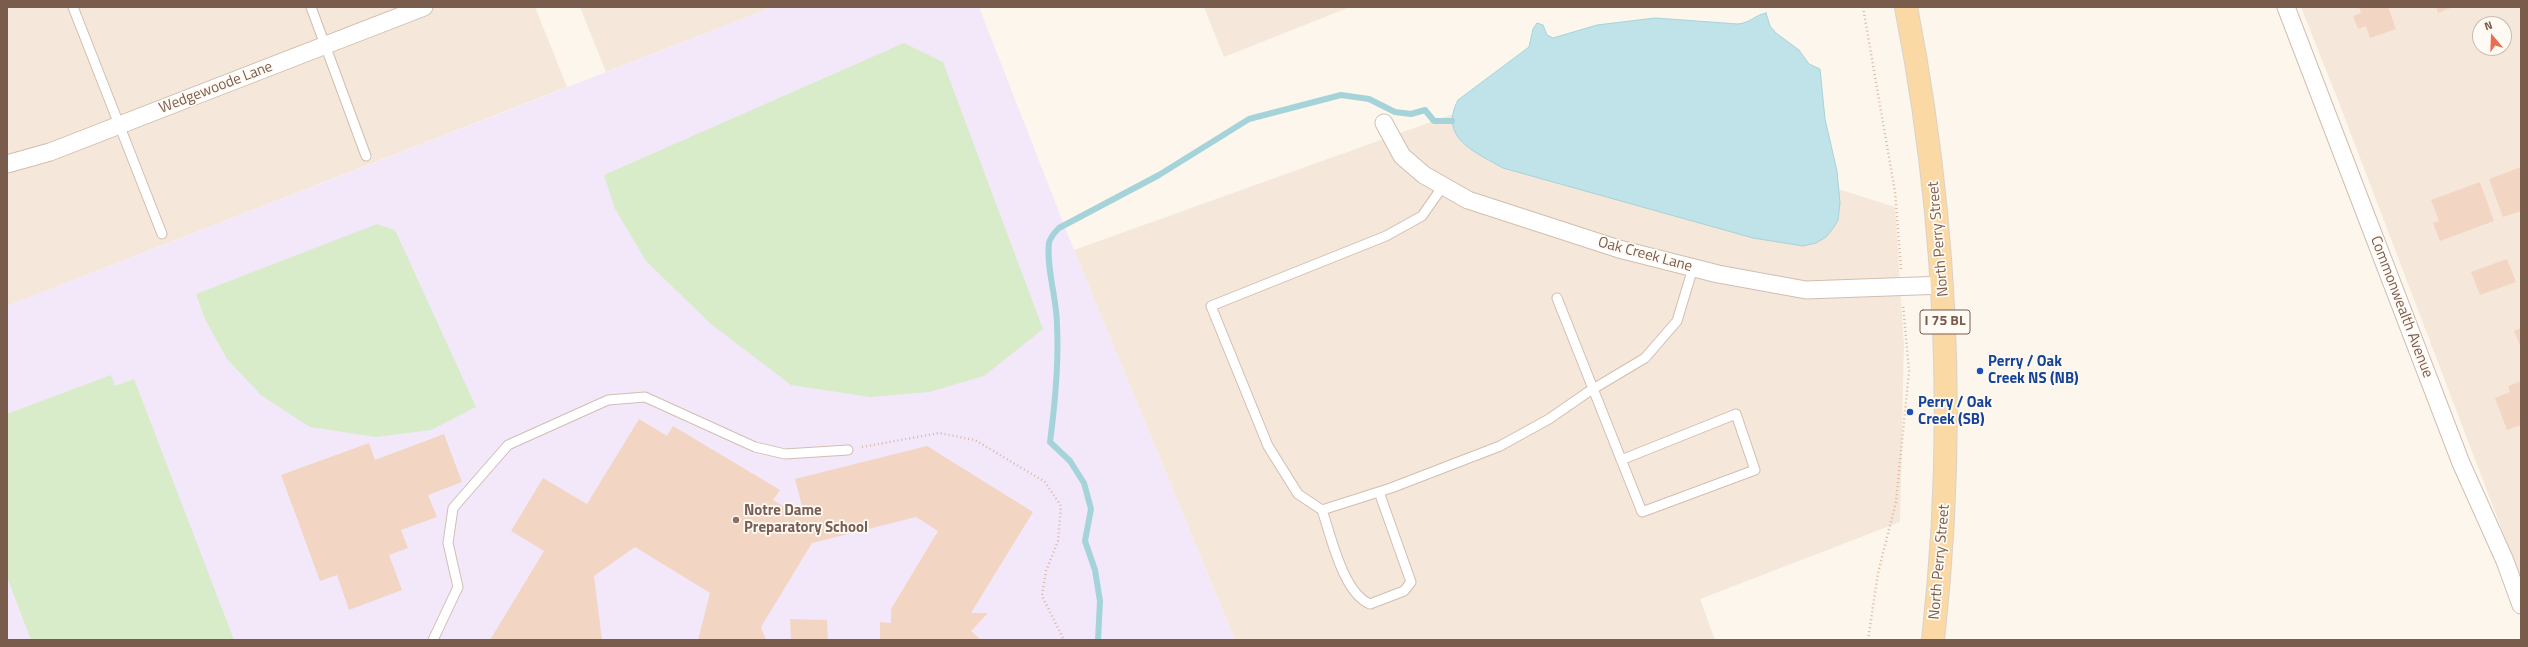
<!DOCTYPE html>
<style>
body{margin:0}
#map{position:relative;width:2528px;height:647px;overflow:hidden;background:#fdf6ec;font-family:"Titillium Web",sans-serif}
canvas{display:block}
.frame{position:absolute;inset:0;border:8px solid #7a5c4d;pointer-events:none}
.north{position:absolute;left:2472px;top:16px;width:40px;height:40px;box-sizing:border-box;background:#fffaf3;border:1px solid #cabbb1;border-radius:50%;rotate:341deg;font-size:11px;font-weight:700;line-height:16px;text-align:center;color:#7a5c4d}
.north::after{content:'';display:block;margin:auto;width:14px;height:18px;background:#e76f51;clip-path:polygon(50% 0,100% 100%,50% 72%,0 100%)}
</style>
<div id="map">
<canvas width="2528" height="647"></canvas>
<div class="frame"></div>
<div class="north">N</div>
</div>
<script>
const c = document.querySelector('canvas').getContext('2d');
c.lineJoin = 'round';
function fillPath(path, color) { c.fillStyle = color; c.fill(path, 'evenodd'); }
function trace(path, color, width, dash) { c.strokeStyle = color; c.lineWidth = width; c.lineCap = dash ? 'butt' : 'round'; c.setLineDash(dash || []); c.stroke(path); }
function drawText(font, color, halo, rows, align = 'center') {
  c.font = font + ' "Titillium Web",sans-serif'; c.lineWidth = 3.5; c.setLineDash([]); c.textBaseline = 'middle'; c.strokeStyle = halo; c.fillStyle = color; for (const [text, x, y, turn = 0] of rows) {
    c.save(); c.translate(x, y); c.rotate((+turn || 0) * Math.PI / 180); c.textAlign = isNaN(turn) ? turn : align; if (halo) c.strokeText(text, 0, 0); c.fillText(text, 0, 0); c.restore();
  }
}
fillPath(new Path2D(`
 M 7,7 L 535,7 L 567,87 L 7,306 Z
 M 580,7 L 773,7 L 606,72 Z
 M 1204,7 L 1350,7 L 1224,57 Z
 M 2301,7 L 2521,7 L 2521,580 L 2341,108 ZM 2480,24 L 2504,24 L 2504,48 L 2480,48 Z
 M 1523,89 L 1895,207 L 1904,345 L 1900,522 L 1700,599 L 1715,640 L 1235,640 L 1074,250 Z`), '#f5e8da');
fillPath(new Path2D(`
 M 773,7 L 979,7 L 1068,235 L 1235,640 L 7,640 L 7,306 Z`), '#f3e8fa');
fillPath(new Path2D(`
 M 904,43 L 943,62 L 1043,329 L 984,376 L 929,392 L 870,397 L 791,385 L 711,324 L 646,261 L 615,209 L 604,175 Z
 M 377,224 L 395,230 L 476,407 L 431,430 L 376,437 L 310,427 L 262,396 L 227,359 L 205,319 L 196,294 Z
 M 111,375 L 115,386 L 134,379 L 234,640 L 31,640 L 7,577 L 7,414 Z`), '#d8ecc9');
const water = new Path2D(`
 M 1766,13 L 1770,26 L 1776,33 L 1799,50 L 1809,64 L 1820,69 L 1825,119 L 1837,171 L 1840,203 L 1838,220 L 1834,227 L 1826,237 L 1816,243 L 1803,246 L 1753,238 L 1503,168 C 1475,152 1438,138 1458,100 L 1529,47 L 1533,29 L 1537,23 L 1543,25 L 1547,35 L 1553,38 L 1597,25 L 1655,18 L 1738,24 C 1750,23 1755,15 1766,13 Z`);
fillPath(water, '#bfe3e8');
trace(water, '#a5d3da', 1);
trace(new Path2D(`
 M 1098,640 L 1100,601 L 1095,570 L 1085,541 L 1091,509 L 1084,483 L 1070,461 L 1050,442 C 1055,404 1059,364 1057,325 C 1057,299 1046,268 1049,243 C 1050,238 1055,232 1059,228 L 1159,175 L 1249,119 L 1341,95 L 1369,99 L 1395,112 L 1411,114 L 1425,110 L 1434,121 L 1452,121`), '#a5d3da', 6);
fillPath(new Path2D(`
 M 2359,7 L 2388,7 L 2396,29 L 2370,38 L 2366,26 L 2358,29 L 2353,16 L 2361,13 Z
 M 2436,7 L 2453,7 L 2438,13 Z
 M 2521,167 L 2521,211 L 2503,217 L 2489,179 Z
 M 2480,182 L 2494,221 L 2440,241 L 2433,223 L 2439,221 L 2431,200 Z
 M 2507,259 L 2516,282 L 2480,295 L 2471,272 Z
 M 2521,328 L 2521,348 L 2514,331 Z
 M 2521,381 L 2521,425 L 2507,430 L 2495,398 L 2510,392 L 2508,386 Z
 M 639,419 L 667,436 L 673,426 L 780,490 L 773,500 L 788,509 L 802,506 L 795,479 L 927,446 L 1033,512 L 971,613 L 988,613 L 971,631 L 981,640 L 880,640 L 880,622 L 891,623 L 891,609 L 938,531 L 916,517 L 812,543 L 761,627 L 766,640 L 698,640 L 710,593 L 635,547 L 594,576 L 602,640 L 490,640 L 544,551 L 511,531 L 543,478 L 587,504 Z
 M 444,434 L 462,482 L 428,495 L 437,517 L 401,530 L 408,548 L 389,555 L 402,590 L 349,610 L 337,575 L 320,581 L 281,475 L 369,443 L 375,460 Z
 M 790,619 L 827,620 L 828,640 L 791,640 Z`), '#f3d5c3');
const lane = new Path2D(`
 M 73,7 L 162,234
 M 311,7 L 366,156
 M 1443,186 L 1422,216 L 1386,236 L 1211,306 L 1268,446 L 1298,494 L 1322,510 L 1391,488 L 1500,446 L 1549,419 L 1588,392 L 1645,358 L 1677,321 L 1693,268
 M 1557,298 L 1642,512 L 1755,470 L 1736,414 L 1621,460
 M 1322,510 C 1331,536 1343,593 1370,604 L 1404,591 L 1411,582 L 1379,492
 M 433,640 L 458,587 L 448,543 L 453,508 L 508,445 L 608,400 L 645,397 L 755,447 L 785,454 L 848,450`);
const street = new Path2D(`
 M 2286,7 L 2461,463 L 2505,561 L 2521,605
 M 1384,123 L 1402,156 L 1424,175 L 1468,200 L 1619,249 L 1718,274 L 1806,290 L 1944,285
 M 7,164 L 50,152 L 424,7`);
const primary = new Path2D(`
 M 1906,7 C 1947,217 1957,427 1933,640`);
trace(lane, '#d1beb0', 11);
trace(street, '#d1beb0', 19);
trace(primary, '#dad1cd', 24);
trace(new Path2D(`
 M 1863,7 L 1895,192 L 1901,269
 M 862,447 L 939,433 L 975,440 L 1045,482 L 1061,506 L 1058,541 L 1046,571 L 1042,596 L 1064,640
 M 1868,640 L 1878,573 L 1896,502 L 1909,371 L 1903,304`), '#d9b8a5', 2.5, [1, 3]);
trace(lane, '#fff', 9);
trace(street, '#fff', 17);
trace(primary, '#fbd9a5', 22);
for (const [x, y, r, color] of [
 [1980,371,4,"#1a4fb4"],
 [1910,412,4,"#1a4fb4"],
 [736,520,4,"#8d6e63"]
]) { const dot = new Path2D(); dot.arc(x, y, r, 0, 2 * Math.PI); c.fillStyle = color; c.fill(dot); trace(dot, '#fffaf3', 1.5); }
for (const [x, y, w] of [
 [1945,322,50]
]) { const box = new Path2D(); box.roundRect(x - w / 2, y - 12, w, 24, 3); c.fillStyle = '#fffaf3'; c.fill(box); trace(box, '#7a5c4d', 1); }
drawText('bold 14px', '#7a5c4d', null, [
 ["I 75 BL",1945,322]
]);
drawText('15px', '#7a5c4d', '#fffaf3', [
 ["Wedgewoode Lane",216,88,-21],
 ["North Perry Street",1939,239,-95],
 ["Oak Creek Lane",1645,255,15],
 ["Commonwealth Avenue",2401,307,69],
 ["North Perry Street",1940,562,-85]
]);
drawText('bold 15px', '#164399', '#fffaf3', [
 ["Perry / Oak",1988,362],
 ["Creek NS (NB)",1988,379],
 ["Perry / Oak",1918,403],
 ["Creek (SB)",1918,420]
], 'left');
drawText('bold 15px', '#785e54', '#fffaf3', [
 ["Notre Dame",744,511],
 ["Preparatory School",744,528]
], 'left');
</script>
